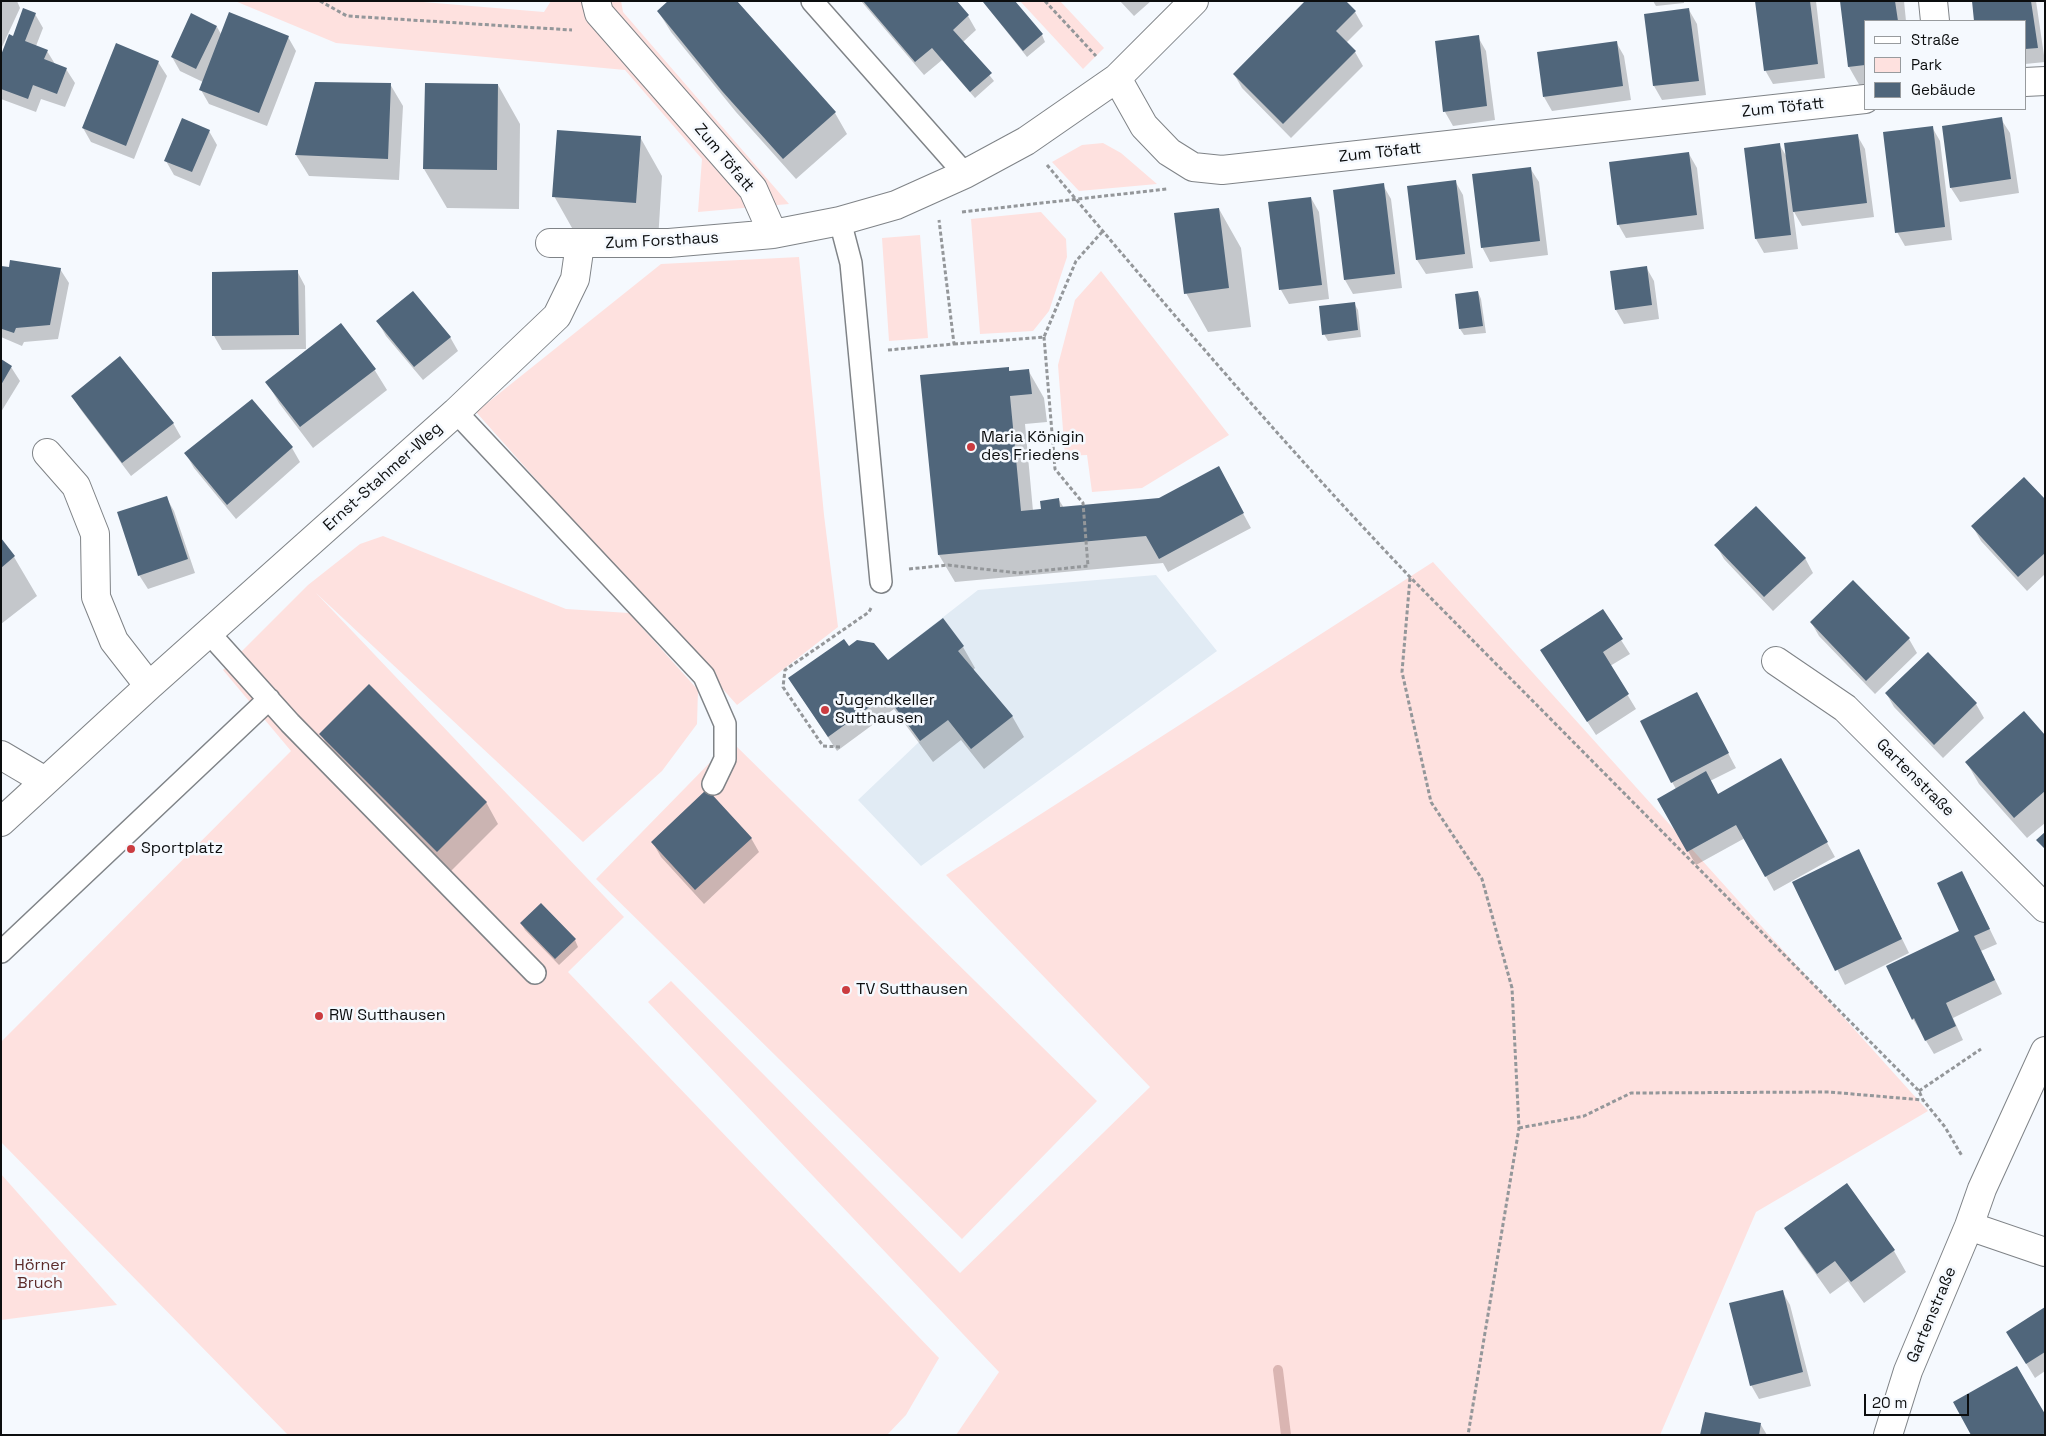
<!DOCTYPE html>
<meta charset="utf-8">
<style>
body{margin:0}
#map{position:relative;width:2046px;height:1436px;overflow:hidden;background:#f5f9fe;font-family:"Space Grotesk",sans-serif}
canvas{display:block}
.frame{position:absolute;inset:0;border:2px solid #0c0e0f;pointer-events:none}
.legend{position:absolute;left:1864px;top:20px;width:162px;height:90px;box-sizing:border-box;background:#f5f9fe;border:1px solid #989b9e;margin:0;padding:6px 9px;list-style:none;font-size:15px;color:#0c0e0f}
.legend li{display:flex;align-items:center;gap:10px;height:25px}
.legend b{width:25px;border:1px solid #989b9e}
.scale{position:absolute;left:1864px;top:1394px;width:105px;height:22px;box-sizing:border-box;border:2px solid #0c0e0f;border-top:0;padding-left:6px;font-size:15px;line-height:18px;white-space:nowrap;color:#0c0e0f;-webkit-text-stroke:4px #f5f9fe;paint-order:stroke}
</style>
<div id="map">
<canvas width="2046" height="1436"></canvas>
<div class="frame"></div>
<ul class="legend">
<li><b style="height:6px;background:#fff"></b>Straße</li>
<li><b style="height:14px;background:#fee1df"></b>Park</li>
<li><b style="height:14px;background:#50667b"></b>Gebäude</li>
</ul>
<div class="scale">20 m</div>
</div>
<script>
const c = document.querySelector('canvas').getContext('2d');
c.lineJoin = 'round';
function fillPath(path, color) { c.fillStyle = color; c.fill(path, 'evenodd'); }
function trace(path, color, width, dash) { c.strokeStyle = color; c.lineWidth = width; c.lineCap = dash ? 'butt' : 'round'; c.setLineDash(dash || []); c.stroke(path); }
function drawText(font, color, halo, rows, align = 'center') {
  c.font = font + ' "Space Grotesk",sans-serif'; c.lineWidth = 5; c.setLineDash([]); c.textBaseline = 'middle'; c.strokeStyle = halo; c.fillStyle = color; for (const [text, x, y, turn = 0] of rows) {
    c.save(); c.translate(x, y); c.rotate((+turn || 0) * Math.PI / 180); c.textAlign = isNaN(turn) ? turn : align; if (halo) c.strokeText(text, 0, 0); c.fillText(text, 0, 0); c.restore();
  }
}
fillPath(new Path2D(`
 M 1156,575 L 1217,651 L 921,866 L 858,800 L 920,741 L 870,674 L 978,590 Z`), '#e1ebf4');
fillPath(new Path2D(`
 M 235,1 L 411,1 L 544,12 L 551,1 L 621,1 L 623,12 L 789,204 L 698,212 L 702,159 L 625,70 L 336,43 Z
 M 1020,1 L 1060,1 L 1104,48 L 1083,69 Z
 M 1103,143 L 1121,153 L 1157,184 L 1079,191 L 1052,162 L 1082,145 Z
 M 1041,212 L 1066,239 L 1067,257 L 1049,311 L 1033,331 L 980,334 L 971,219 Z
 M 920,235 L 928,338 L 889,341 L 882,238 Z
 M 799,257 L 824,515 L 838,627 L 737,705 L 476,412 L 661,264 Z
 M 1101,271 L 1229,435 L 1142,488 L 1092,492 L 1087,455 L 1065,456 L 1058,365 L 1075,300 Z
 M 383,536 L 566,609 L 629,613 L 698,690 L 697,724 L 662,771 L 583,842 L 316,593 L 624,917 L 568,972 L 939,1358 L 906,1415 L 887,1435 L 288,1435 L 1,1142 L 1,1042 L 291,751 L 223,670 L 308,585 L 360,544 Z
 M 1433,562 L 1928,1111 L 1756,1212 L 1660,1435 L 956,1435 L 999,1372 L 648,1002 L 671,981 L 960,1273 L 1150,1087 L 946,875 Z
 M 731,741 L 1097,1101 L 962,1239 L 596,879 Z
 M 1,1174 L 117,1305 L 1,1320 Z`), '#fee1df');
fillPath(new Path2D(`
 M 1,1 L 17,1 L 20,8 L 1,49 Z
 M 668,1 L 735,1 L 835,113 L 847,134 L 796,179 L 736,112 L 671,32 L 658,11 L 669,2 Z
 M 861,1 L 956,1 L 968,16 L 976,30 L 963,42 L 994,81 L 975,98 L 942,60 L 924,75 Z
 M 1120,1 L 1151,1 L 1134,16 Z
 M 1653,1 L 1684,1 L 1684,3 L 1656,6 Z
 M 1756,1 L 1816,1 L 1825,78 L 1773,84 L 1765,70 Z
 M 1841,1 L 1904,1 L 1906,21 L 1865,21 L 1865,87 L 1861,88 L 1849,67 Z
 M 1973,1 L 2036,1 L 2045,62 L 2025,64 L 2025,21 L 1976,21 Z
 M 984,3 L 1042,35 L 1045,42 L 1027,57 Z
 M 1689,10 L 1697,24 L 1706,95 L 1662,100 L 1654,86 L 1645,15 Z
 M 1355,12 L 1363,26 L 1346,43 L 1355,52 L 1363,66 L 1291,138 L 1242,88 L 1234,74 Z
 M 35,14 L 43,28 L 36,46 L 47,51 L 55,64 L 66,69 L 75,83 L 65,107 L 41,99 L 36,112 L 1,99 L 1,58 L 13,37 Z
 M 217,27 L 222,36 L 288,37 L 296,51 L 267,126 L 209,104 L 201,90 L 203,82 L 180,71 L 172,57 Z
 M 1478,37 L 1486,51 L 1495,120 L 1453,126 L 1445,112 Z
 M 1616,42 L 1624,56 L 1631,100 L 1552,111 L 1544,97 Z
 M 158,62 L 167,76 L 134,159 L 91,142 L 83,128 Z
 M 390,84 L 403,106 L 399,180 L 309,176 L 296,155 Z
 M 498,85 L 520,124 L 519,209 L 447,208 L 424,169 Z
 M 2001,119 L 2010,133 L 2019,193 L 1960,202 L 1951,188 Z
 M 1932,127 L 1940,141 L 1952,240 L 1905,246 L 1897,232 Z
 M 209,131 L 217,145 L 200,186 L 174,175 L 166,161 Z
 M 1857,135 L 1865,149 L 1874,217 L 1802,226 L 1793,210 L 1798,249 L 1764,253 L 1756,239 L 1779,144 L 1788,159 Z
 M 640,137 L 662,176 L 658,241 L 576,235 L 554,196 Z
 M 1689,154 L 1697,168 L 1704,229 L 1626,238 L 1618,224 Z
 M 1530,168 L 1539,182 L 1548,255 L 1490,262 L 1482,247 Z
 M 1455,181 L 1463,195 L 1473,268 L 1426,274 L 1417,260 L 1409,187 Z
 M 1383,185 L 1391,199 L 1402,288 L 1353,294 L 1345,280 L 1334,191 Z
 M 1311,198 L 1319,212 L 1329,299 L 1289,304 L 1281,290 Z
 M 1219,209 L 1241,248 L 1251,327 L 1208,332 L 1186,293 Z
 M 1,267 L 60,269 L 69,283 L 58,339 L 24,342 L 22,346 L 1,337 Z
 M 1646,267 L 1654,281 L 1659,319 L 1624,324 L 1616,310 Z
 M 297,271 L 305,286 L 306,349 L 222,350 L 214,336 Z
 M 1478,292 L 1481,299 L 1486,333 L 1464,335 L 1460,329 Z
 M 1354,303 L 1358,310 L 1361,337 L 1328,341 L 1324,334 Z
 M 378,322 L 450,337 L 458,351 L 423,380 L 386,336 Z
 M 1,361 L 11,367 L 20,381 L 1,412 Z
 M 1008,368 L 1010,372 L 1028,370 L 1044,398 L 1047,422 L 1025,424 L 1033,511 L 1042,510 L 1059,500 L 1064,508 L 1159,499 L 1226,482 L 1251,528 L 1168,572 L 1163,563 L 955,582 L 939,555 Z
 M 374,369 L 387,390 L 313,448 L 279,403 L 267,382 Z
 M 72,396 L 173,423 L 181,437 L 131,476 L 81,410 Z
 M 292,448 L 300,462 L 236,519 L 194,468 L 186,454 Z
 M 166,497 L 174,511 L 195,573 L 148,589 L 139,575 Z
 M 2045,501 L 2045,574 L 2027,591 L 1981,541 L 1973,527 Z
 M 1,540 L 14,557 L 37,596 L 1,624 Z
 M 1716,545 L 1805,558 L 1813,573 L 1773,611 L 1724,559 Z
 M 1853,581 L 1909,639 L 1917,653 L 1875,694 L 1819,636 L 1811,622 Z
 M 1621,640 L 1630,654 L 1610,666 L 1636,709 L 1596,735 L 1550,664 Z
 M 848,647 L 887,662 L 963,647 L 975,668 L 973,670 L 1012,716 L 1024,737 L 984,769 L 961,740 L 933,762 L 894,709 L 837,751 L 789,678 Z
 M 1928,653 L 1976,704 L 1984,718 L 1943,758 L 1894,707 L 1886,693 Z
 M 1704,708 L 1736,768 L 1710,781 L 1718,795 L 1781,760 L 1835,857 L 1774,891 L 1745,838 L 1696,865 L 1658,799 L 1676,789 L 1672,782 Z
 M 321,734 L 486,802 L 498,824 L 450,872 L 333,756 Z
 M 2045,737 L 2045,823 L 2027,838 L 1979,784 L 1967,763 Z
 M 751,838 L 759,852 L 704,904 L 661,857 L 653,843 Z
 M 1859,851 L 1909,953 L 1845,985 L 1794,882 Z
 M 1962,872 L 1997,944 L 1981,951 L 2002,994 L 1953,1018 L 1963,1040 L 1934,1054 L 1913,1019 L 1888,967 L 1961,932 Z
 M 521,923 L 575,940 L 578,947 L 559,965 L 525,930 Z
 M 1846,1185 L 1894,1251 L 1906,1272 L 1864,1303 L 1848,1281 L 1830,1294 L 1798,1249 L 1786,1228 Z
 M 1782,1291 L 1790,1305 L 1811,1386 L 1759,1399 L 1751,1385 Z
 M 2045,1309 L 2045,1371 L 2035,1378 L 2016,1347 Z
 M 1761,1425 L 1767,1435 L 1702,1435 Z`), '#0003');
trace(new Path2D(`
 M 1278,1370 L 1286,1435`), '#dab5b2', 10);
fillPath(new Path2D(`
 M 668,1 L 737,1 L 836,112 L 783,159 L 722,91 L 657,11 Z
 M 863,1 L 957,1 L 969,15 L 953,30 L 992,73 L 970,92 L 932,48 L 915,62 Z
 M 984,1 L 1015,1 L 1043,34 L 1023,51 L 983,2 Z
 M 1305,1 L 1346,1 L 1356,11 L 1336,31 L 1356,51 L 1283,124 L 1233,74 Z
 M 1755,1 L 1810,1 L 1818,64 L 1764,71 Z
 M 1840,1 L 1895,1 L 1898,21 L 1865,21 L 1865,65 L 1848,67 Z
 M 1972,1 L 2031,1 L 2038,48 L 2025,49 L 2025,21 L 1974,21 Z
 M 23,8 L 36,13 L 25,41 L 48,50 L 44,59 L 67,68 L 57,94 L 33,85 L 28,99 L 1,89 L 1,55 L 9,34 L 13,36 Z
 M 1689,8 L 1699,81 L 1653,86 L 1644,14 Z
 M 229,12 L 289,36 L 259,113 L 199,90 Z
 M 191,13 L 217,26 L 196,69 L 171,57 Z
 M 1479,35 L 1487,106 L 1443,112 L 1435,41 Z
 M 1617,41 L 1623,86 L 1543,97 L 1537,52 Z
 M 116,43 L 159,61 L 126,146 L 82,128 Z
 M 315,82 L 391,83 L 388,159 L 295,155 Z
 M 425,83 L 498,84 L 497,170 L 423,169 Z
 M 2002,117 L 2011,179 L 1950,188 L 1942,126 Z
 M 182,118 L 210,130 L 192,172 L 164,161 Z
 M 1933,126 L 1945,227 L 1895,233 L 1883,132 Z
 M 557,130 L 641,136 L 636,203 L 552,197 Z
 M 1858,134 L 1867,203 L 1793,212 L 1784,143 Z
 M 1780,143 L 1791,235 L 1755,239 L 1744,148 Z
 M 1689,152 L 1697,215 L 1617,225 L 1609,162 Z
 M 1531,167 L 1540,241 L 1481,248 L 1472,174 Z
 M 1456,180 L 1465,254 L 1416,260 L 1407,186 Z
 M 1384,183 L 1395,274 L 1344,280 L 1333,190 Z
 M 1311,197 L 1322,285 L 1279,290 L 1268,202 Z
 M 1219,208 L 1229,288 L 1184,294 L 1174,213 Z
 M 10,260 L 61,268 L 50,325 L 16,328 L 14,333 L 2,329 L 1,266 L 9,267 Z
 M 1647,266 L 1652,305 L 1615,310 L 1610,271 Z
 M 298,270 L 299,335 L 212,336 L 212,272 Z
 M 413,291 L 451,337 L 414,367 L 376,321 Z
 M 1478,291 L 1483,326 L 1459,329 L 1455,294 Z
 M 1355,302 L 1358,330 L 1322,335 L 1319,306 Z
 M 341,323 L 376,369 L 300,427 L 265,382 Z
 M 120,356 L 174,423 L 122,463 L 71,396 Z
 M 1,359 L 12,366 L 1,385 Z
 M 1009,367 L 1009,371 L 1029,369 L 1032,394 L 1010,396 L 1021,511 L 1041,509 L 1040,501 L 1059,498 L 1060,507 L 1159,498 L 1219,466 L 1244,513 L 1159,559 L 1146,536 L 938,555 L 920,375 Z
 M 252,399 L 293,447 L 227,505 L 184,453 Z
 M 2024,477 L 2045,499 L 2045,553 L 2018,577 L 1971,526 Z
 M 167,496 L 188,559 L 138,576 L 117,512 Z
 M 1756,506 L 1806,558 L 1764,597 L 1714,545 Z
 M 1,538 L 15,556 L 1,568 Z
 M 1853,580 L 1910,638 L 1866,681 L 1810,622 Z
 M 1603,609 L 1623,639 L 1603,652 L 1629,694 L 1587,722 L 1540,650 Z
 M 943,618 L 964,646 L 958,651 L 1013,716 L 971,749 L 948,720 L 920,741 L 886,695 L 828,737 L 788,678 L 844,639 L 849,646 L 857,640 L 874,643 L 888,660 Z
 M 1928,652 L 1977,703 L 1934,745 L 1885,693 Z
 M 369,684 L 487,802 L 437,852 L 319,734 Z
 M 1697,692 L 1729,753 L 1671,783 L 1640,721 Z
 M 2024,711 L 2045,735 L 2045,791 L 2014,818 L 1965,762 Z
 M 1781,758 L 1828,842 L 1765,877 L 1736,825 L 1687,852 L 1657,799 L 1706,771 L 1718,794 Z
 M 707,789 L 752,838 L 695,890 L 651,842 Z
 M 2045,832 L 2045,849 L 2036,840 Z
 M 1859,849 L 1902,939 L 1835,971 L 1792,882 Z
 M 1962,871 L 1990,929 L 1974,936 L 1995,980 L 1946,1003 L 1956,1026 L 1925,1041 L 1914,1018 L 1912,1020 L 1886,966 L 1959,931 L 1937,883 Z
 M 541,903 L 576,939 L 555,959 L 520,923 Z
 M 1847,1183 L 1895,1250 L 1851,1282 L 1835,1261 L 1817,1274 L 1784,1228 Z
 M 1783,1290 L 1803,1372 L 1750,1386 L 1729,1303 Z
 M 2045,1307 L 2045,1352 L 2026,1364 L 2006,1332 Z
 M 2017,1366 L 2045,1414 L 2045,1433 L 2042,1435 L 1971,1435 L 1953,1402 Z
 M 1705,1412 L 1761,1423 L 1759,1435 L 1700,1435 Z`), '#50667b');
const lane = new Path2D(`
 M 812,1 L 965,174
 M 840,221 L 851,263 L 881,582
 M 456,412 L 704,676 L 725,724 L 725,759 L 713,784
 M 209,633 L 290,723 L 535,973
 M 1,952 L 269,699`);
const street = new Path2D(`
 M 596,1 L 599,13 L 753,189 L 773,234
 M 1933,1 L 1935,21
 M 1117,78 L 1144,126 L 1169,152 L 1193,167 L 1222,170 L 1865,99
 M 2025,82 L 2045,81
 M 550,243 L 669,243 L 773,234 L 840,221 L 896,205 L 965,174 L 1026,141 L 1117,78 L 1194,1
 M 47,453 L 76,486 L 95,534 L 96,597 L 114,641 L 149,686
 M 1776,661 L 1845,708 L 2045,908
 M 1,755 L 45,781
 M 1,822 L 149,686 L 456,412 L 557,316 L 575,279 L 580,244
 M 1969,1226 L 2045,1252
 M 1888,1435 L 1908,1371 L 1969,1226 L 1982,1189 L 2045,1051`);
trace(lane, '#7f8387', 24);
trace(street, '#7f8387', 30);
trace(new Path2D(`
 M 320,1 L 347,16 L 572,30
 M 1045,1 L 1096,56
 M 1047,165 C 1165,305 1284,445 1410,577 L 1919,1091 L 1923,1100 L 1945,1127 L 1962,1156
 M 962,212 L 1167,189
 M 954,344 L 1044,337 L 1076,261 L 1102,232
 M 888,350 L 954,344 L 939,220
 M 909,569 L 948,565 L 1018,573 L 1088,566 L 1083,503 L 1055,469 L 1044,337
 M 1410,578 L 1402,672 L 1431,802 L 1482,879 L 1512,988 L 1519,1128 L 1468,1435
 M 840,747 L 823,746 L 783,687 L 785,670 L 869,612 L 871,608
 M 1919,1091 L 1981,1049
 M 1519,1128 L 1584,1116 L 1631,1093 L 1829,1092 L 1923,1100`), '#94979a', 3, [4, 2.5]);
trace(lane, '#fff', 21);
trace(street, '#fff', 28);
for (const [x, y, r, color] of [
 [971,447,5,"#cb3c40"],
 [825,710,5,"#cb3c40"],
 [131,849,5,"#cb3c40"],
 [846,990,5,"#cb3c40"],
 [319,1016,5,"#cb3c40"]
]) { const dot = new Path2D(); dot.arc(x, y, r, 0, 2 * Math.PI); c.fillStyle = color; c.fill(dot); trace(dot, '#f5f9fe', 2); }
drawText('16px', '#0c0e0f', '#f5f9fe', [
 ["Zum Töfatt",1783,108,-6],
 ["Zum Töfatt",1380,153,-6],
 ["Zum Töfatt",724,158,50],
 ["Zum Forsthaus",662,241,-3],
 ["Ernst-Stahmer-Weg",383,477,-42],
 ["Gartenstraße",1915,778,45],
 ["Gartenstraße",1932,1315,-67]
]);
drawText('16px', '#0c0e0f', '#f5f9fe', [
 ["Maria Königin",981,438],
 ["des Friedens",981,456],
 ["Jugendkeller",835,701],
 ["Sutthausen",835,719],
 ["Sportplatz",141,849],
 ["TV Sutthausen",856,990],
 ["RW Sutthausen",329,1016]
], 'left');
drawText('16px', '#5c2b29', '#f5f9fe', [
 ["Hörner",40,1266],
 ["Bruch",40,1284]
]);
</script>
